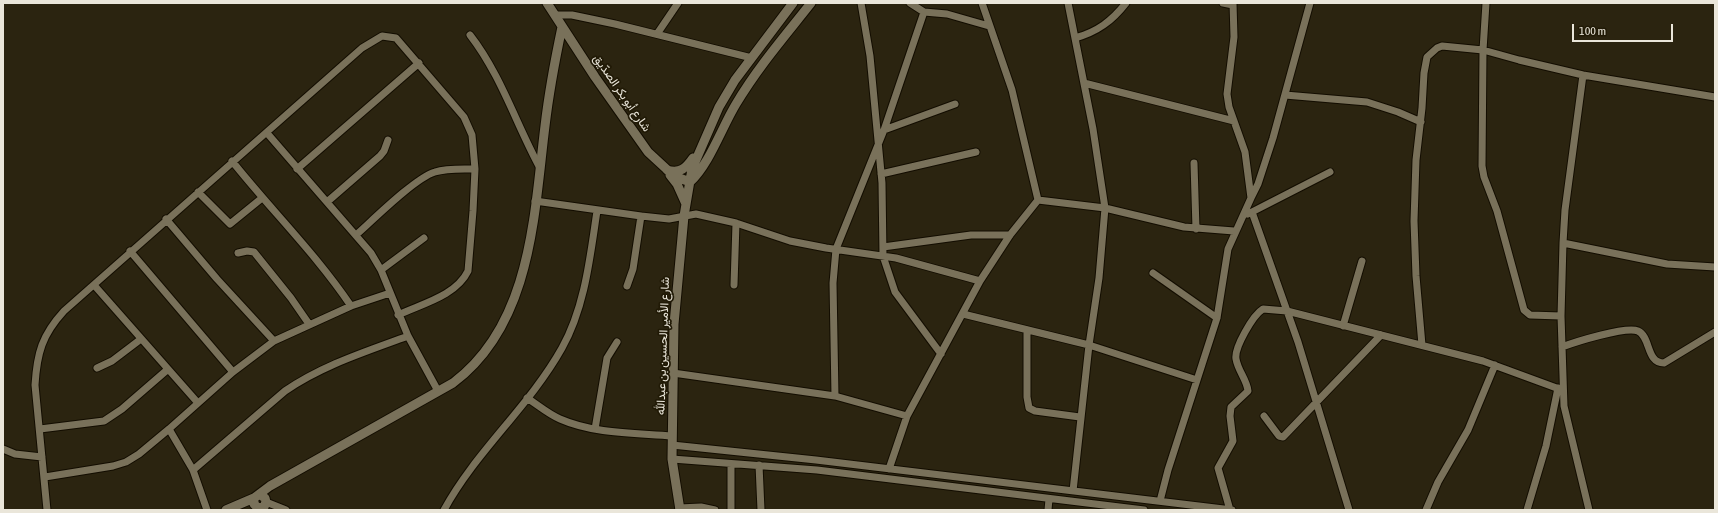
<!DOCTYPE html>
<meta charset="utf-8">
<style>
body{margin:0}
#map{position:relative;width:1718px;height:513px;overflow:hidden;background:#2b2410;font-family:"Asap Condensed",sans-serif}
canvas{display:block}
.frame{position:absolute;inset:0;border:4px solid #eae6da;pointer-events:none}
.scale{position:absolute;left:1572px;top:24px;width:101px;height:18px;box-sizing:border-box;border:2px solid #eae6da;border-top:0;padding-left:5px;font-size:12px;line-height:14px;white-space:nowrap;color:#eae6da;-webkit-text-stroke:3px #211a06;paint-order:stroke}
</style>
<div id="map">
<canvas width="1718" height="513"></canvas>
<div class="frame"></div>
<div class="scale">100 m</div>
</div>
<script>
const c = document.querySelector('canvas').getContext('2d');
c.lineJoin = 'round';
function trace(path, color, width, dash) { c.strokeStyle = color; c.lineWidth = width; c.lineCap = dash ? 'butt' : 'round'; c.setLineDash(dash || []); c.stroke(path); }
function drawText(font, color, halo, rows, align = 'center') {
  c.font = font + ' "Asap Condensed",Vazirmatn,sans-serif'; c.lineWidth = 3.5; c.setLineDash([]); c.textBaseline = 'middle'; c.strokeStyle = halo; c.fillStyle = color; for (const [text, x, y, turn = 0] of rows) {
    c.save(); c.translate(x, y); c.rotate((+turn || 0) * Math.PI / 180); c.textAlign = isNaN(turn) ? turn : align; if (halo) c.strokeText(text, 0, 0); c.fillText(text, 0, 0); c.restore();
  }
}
const minor = new Path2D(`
 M 861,3 L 870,56 L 882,183 L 883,256 L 895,292 L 941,354
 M 910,3 L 924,12 L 947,14 L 989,26
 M 982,3 L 1012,90 L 1038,200
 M 1068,3 L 1093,129 L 1105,208 L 1184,227 L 1234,231
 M 1223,3 L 1233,5
 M 1486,3 L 1483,50 L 1482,166 L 1484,177 L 1497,211 L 1524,310 L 1530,315 L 1561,316 L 1564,406 L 1589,510
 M 555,15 L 572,15 L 615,24 L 752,58
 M 657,34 L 678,3
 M 470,35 C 501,75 516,124 540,168
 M 1075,38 C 1097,32 1112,21 1126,3
 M 1084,83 L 1234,121
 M 1285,95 L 1367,102 L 1398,112 L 1421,122
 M 884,130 L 955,104
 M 267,133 L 371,253 L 381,270 L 408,336 L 438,391
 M 232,161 C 271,210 316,254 351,306
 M 1194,163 L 1196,229
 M 297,169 L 419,63
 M 881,174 L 976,152
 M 198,192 L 230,224 L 262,198
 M 1251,198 L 1258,184 L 1273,138 L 1310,3
 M 1038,200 L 1105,208 L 1099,278 L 1089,345 L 1073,491
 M 535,201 L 641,216 L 669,219 L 696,214 L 736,223 L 790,241 L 826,248 L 896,258 L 980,281 L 907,416 L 889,469
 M 327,202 L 380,156 L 384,151 L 388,140
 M 1252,212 L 1298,342 L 1349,510
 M 1248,214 L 1330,172
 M 166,219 L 217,279 L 274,341
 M 356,235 C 373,220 415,178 435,172 C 447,168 462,169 475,169
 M 1563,243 L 1565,210 L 1583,75
 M 883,247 L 971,235 L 1010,235
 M 130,251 L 233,372
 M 238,253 L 247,251 L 254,252 L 291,298 L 309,324
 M 381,270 L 424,238
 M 1153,273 L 1217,318
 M 980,281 L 1010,235 L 1038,200
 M 94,285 L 198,403
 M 734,285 L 736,223
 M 627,286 L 633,269 L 641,216
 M 963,314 L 1089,345 L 1197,380
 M 1561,316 L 1563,243 L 1667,264 L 1715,267
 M 1343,326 L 1362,261
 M 1027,330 L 1027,397 L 1029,408 L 1035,411 L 1080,417
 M 1422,345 L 1416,276 L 1414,221 L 1416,160 L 1422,108 L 1424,73 L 1427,57 L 1437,48 L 1442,46 L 1483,50 L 1519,60 L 1583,75 L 1715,97
 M 1562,347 C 1575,342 1626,326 1638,331 C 1651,337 1646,363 1664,363 L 1715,332
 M 97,368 L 112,361 L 141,339
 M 673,373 L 835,396 L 907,416
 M 835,396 L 833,283 L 836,249 L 884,130 L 924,12
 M 527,398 C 538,405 548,414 560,419 C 594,434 635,433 672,436
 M 1264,416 L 1279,436 L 1283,437 L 1381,335
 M 40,429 L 104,421 L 122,409 L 167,370
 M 169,429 L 193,470 L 207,510
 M 595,429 L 607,358 L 617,342
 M 672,445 L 816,460 L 1232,510
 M 3,449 L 15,454 L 42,457
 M 672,459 L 817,470 L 1144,510
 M 731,464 L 731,510
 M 759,465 L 761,510
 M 193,470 L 285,391 C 323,365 365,352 408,336
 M 45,477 L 113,466 L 126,462 L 139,454 L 169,429 L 233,372 L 274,341 L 351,306 L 390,293
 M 1160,501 L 1168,470 L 1217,318 L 1228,249 L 1251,198 L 1245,152 L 1229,107 L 1227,94 L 1234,37 L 1233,3
 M 266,502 L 286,510
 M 679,508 L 701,507 L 715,510
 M 47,510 L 35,385 C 37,353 42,335 64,311 L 362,48 L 382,36 L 396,38 L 464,117 L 472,135 L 475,169 L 473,211 L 468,271 C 456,296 421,304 398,315
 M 444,510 C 476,451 529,407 562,348 C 585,307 590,257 597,211
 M 1048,510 L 1049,499
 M 1230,510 L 1218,468 L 1233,441 L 1230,416 L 1231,407 L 1248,391 C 1247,380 1238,371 1236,359 C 1234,348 1253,315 1263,309 L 1287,311 L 1483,361 L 1562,390
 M 1426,510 L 1438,482 L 1468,430 L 1495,365
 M 1527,510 L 1546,446 L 1558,388`);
const tertiary = new Path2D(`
 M 547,3 L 595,77 L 648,152 L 674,176 L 690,182
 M 667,170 C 680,174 686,168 693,158
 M 670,175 L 677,184 L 686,204
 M 690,182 C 709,165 722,127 736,104 C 758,67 785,36 811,3
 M 260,495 L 265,498 L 266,502 L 264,507 L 258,508 L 254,504 L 254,498 L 270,486 L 453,383 C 532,324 534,214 545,126 C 549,92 555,60 562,27
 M 226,510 L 254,498
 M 680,510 L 672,459 L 674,324 L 684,216 L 692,169 L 719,107 L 735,80 L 793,3`);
trace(minor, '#130d00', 9);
trace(tertiary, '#130d00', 11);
trace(minor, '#79715a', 7);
trace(tertiary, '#79715a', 9);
drawText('12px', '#eae6da', '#211a06', [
 ["شارع أبو بكر الصدّيق",622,93,55],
 ["شارع الأمير الحسين بن عبدالله",663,346,-88]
]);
</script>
